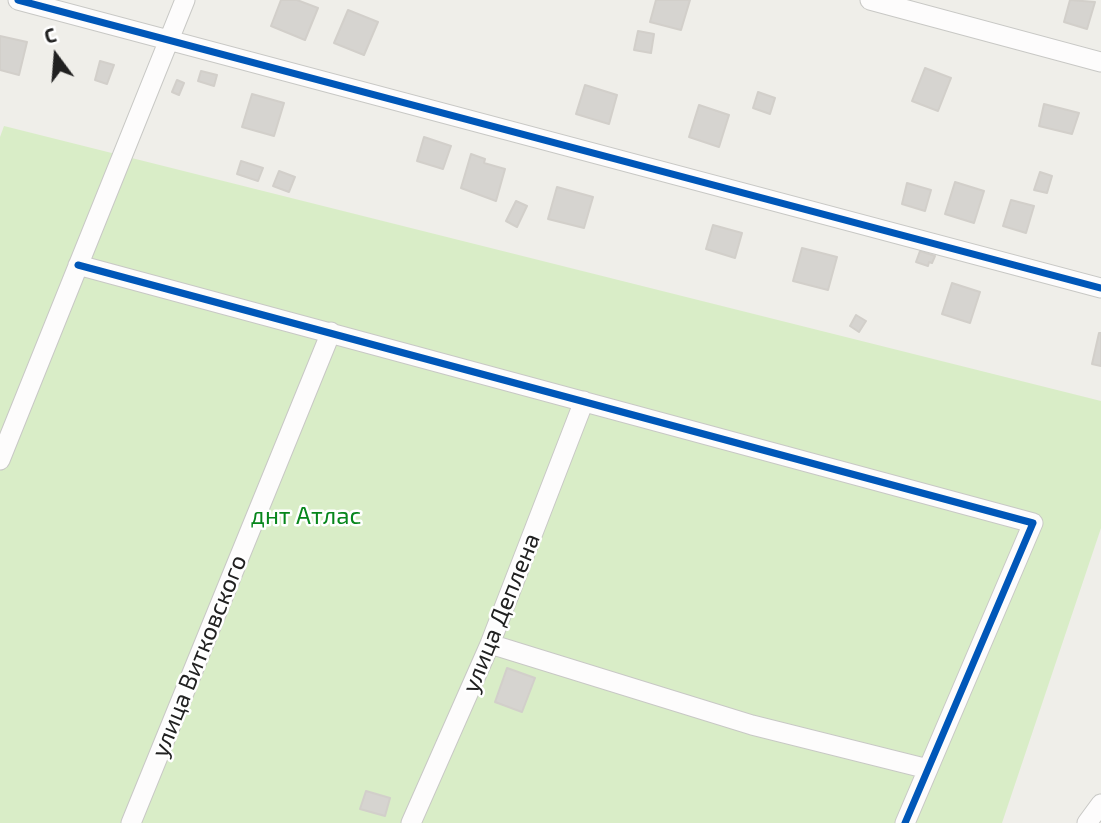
<!DOCTYPE html>
<meta charset="utf-8">
<style>
body{margin:0}
#map{position:relative;width:1101px;height:823px;overflow:hidden;background:#efeee9;font-family:"Exo 2",sans-serif}
canvas{display:block}
.north{position:absolute;left:21px;top:21px;width:70px;height:70px;-webkit-text-stroke:5px #fff;paint-order:stroke;rotate:344deg;font-size:19px;font-weight:700;line-height:28px;text-align:center;color:#212121}
.north::after{content:'';display:block;margin:auto;width:24px;height:32px;background:#212121;clip-path:polygon(50% 0,100% 100%,50% 72%,0 100%)}
</style>
<div id="map">
<canvas width="1101" height="823"></canvas>
<div class="north">С</div>
</div>
<script>
const c = document.querySelector('canvas').getContext('2d');
c.lineJoin = 'round';
function fillPath(path, color) { c.fillStyle = color; c.fill(path, 'evenodd'); }
function trace(path, color, width, dash) { c.strokeStyle = color; c.lineWidth = width; c.lineCap = dash ? 'butt' : 'round'; c.setLineDash(dash || []); c.stroke(path); }
function drawText(font, color, halo, rows, align = 'center') {
  c.font = font + ' "Exo 2",sans-serif'; c.lineWidth = 5; c.setLineDash([]); c.textBaseline = 'middle'; c.strokeStyle = halo; c.fillStyle = color; for (const [text, x, y, turn = 0] of rows) {
    c.save(); c.translate(x, y); c.rotate((+turn || 0) * Math.PI / 180); c.textAlign = isNaN(turn) ? turn : align; if (halo) c.strokeText(text, 0, 0); c.fillText(text, 0, 0); c.restore();
  }
}
fillPath(new Path2D(`
 M 4,126 L 1101,401 L 1101,528 L 1002,823 L 0,823 L 0,137 Z`), '#d9edc7');
const building = new Path2D(`
 M 281,0 L 297,0 L 318,8 L 305,40 L 271,26 Z
 M 656,0 L 690,0 L 681,30 L 650,22 Z
 M 1070,0 L 1095,2 L 1087,29 L 1064,22 Z
 M 348,10 L 378,22 L 364,55 L 334,43 Z
 M 638,31 L 654,34 L 651,53 L 634,50 Z
 M 0,36 L 27,42 L 19,75 L 0,70 Z
 M 100,61 L 114,65 L 107,84 L 95,80 Z
 M 925,68 L 951,78 L 938,111 L 912,101 Z
 M 201,71 L 217,75 L 214,86 L 198,81 Z
 M 177,80 L 184,83 L 179,95 L 172,92 Z
 M 585,85 L 617,95 L 609,124 L 576,114 Z
 M 758,92 L 775,98 L 770,114 L 753,108 Z
 M 252,94 L 284,103 L 274,136 L 242,127 Z
 M 1044,104 L 1079,113 L 1072,134 L 1039,126 Z
 M 699,105 L 729,115 L 719,147 L 689,137 Z
 M 424,137 L 451,146 L 443,169 L 417,161 Z
 M 471,154 L 485,159 L 484,163 L 505,169 L 496,201 L 461,188 Z
 M 241,161 L 263,168 L 258,181 L 237,174 Z
 M 279,171 L 295,177 L 289,192 L 273,186 Z
 M 1040,172 L 1052,176 L 1047,193 L 1034,190 Z
 M 955,182 L 984,191 L 974,223 L 945,214 Z
 M 907,183 L 931,190 L 925,211 L 902,204 Z
 M 557,187 L 593,197 L 584,228 L 548,219 Z
 M 1011,200 L 1034,206 L 1026,233 L 1003,226 Z
 M 516,201 L 527,206 L 517,227 L 506,221 Z
 M 713,225 L 742,233 L 735,258 L 706,249 Z
 M 802,248 L 837,257 L 828,290 L 793,281 Z
 M 920,251 L 935,256 L 932,263 L 929,262 L 928,266 L 916,262 Z
 M 952,283 L 980,292 L 970,323 L 942,314 Z
 M 856,315 L 866,321 L 859,332 L 850,326 Z
 M 1099,333 L 1101,333 L 1101,366 L 1092,364 Z
 M 507,668 L 535,678 L 522,712 L 495,702 Z
 M 366,791 L 390,798 L 385,816 L 360,809 Z`);
fillPath(building, '#d6d4d0');
trace(building, '#d2cfca', 2);
const minor = new Path2D(`
 M 18,0 L 1101,288
 M 870,0 L 1101,62
 M 78,265 L 1033,523 L 905,823
 M 0,460 L 185,0
 M 490,644 L 752,725 L 928,769
 M 131,823 L 331,332
 M 411,823 L 490,644 L 584,401
 M 1087,823 L 1101,804`);
trace(minor, '#c8c8c5', 21);
trace(minor, '#fdfcfc', 19);
trace(new Path2D(`
 M 18,0 L 1101,288
 M 78,265 L 1033,523 L 905,823`), '#0057b8', 7);
drawText('24px', '#07861c', '#fff', [
 ["днт Атлас",306,516]
]);
drawText('24px', '#212121', '#fff', [
 ["улица Деплена",501,613,-68],
 ["улица Витковского",199,656,-68]
]);
</script>
